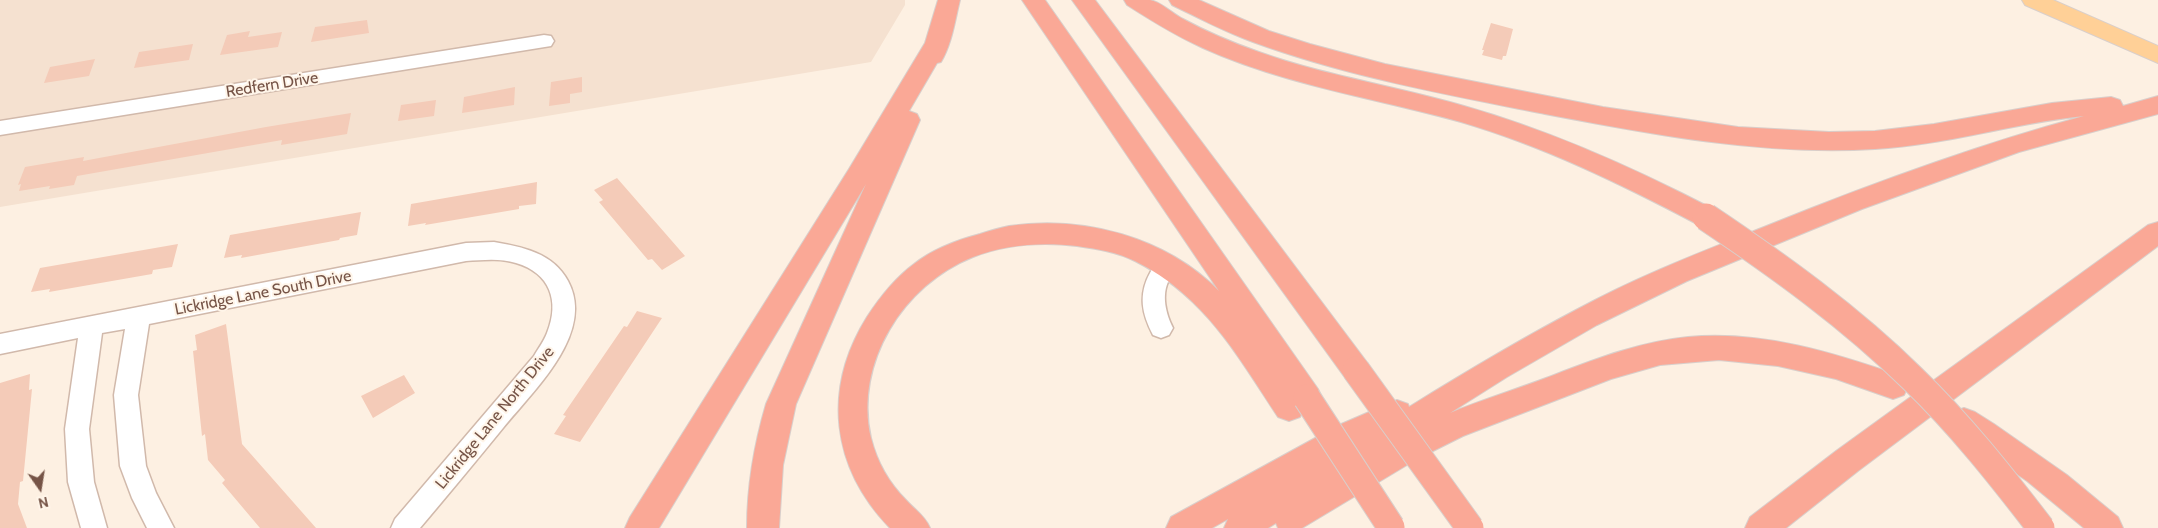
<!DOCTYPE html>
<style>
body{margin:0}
#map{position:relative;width:2158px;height:528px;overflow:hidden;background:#fdf0e2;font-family:Cabin,sans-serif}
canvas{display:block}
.north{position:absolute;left:15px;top:463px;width:50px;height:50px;-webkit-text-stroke:4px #fff5e9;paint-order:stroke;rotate:167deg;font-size:14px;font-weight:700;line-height:20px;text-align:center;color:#765447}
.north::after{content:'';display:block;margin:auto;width:18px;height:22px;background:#765447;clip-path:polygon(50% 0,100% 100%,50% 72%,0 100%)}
</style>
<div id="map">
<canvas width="2158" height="528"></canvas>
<div class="north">N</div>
</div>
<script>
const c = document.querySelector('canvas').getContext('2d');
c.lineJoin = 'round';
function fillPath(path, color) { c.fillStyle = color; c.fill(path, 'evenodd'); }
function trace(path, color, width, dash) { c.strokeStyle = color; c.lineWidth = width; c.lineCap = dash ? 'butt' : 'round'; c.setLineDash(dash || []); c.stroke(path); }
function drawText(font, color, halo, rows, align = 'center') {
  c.font = font + ' Cabin,sans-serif'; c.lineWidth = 4; c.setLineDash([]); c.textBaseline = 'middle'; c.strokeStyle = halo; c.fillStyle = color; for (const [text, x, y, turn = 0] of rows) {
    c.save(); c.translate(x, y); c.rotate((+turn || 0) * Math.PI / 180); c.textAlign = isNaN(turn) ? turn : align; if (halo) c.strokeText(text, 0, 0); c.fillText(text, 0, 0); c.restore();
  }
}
fillPath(new Path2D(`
 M 0,0 L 905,0 L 905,5 L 871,62 L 0,207 Z`), '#f5e1d0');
fillPath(new Path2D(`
 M 367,20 L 369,33 L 311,42 L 315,27 Z
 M 1491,23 L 1513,29 L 1506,56 L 1503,56 L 1502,60 L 1482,55 L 1484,50 L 1482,50 Z
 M 250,31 L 248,37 L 282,32 L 278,47 L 220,55 L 227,35 Z
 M 193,44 L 189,60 L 134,68 L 139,52 Z
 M 95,59 L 89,76 L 44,83 L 50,67 Z
 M 582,77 L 582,92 L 570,94 L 570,103 L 549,106 L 551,82 Z
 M 515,87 L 514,105 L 462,113 L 464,97 Z
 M 436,100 L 434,116 L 398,121 L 401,105 Z
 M 351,113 L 347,134 L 281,145 L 282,140 L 77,176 L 74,185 L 49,189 L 50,186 L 19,191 L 21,184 L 18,185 L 25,167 L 84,157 L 83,161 L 266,127 Z
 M 617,178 L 685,256 L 662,270 L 652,259 L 648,260 L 599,202 L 603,200 L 594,190 Z
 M 537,182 L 536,204 L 519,206 L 519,209 L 425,225 L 426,223 L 408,226 L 411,204 Z
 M 361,212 L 357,235 L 340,238 L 339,240 L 241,258 L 242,255 L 224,258 L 230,235 Z
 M 178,244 L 172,267 L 153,270 L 152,274 L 49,292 L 50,289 L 31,292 L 40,268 Z
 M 637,311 L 662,318 L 580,442 L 554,434 L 566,416 L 563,415 L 624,326 L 627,327 Z
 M 226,324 L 242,444 L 316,528 L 260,528 L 222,483 L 225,480 L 208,460 L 205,434 L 202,436 L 193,351 L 197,350 L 195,335 Z
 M 30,374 L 29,390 L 32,389 L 23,481 L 20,482 L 18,504 L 27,528 L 0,528 L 0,383 Z
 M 404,375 L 415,393 L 373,418 L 361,396 Z`), '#f4cbb8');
const minor = new Path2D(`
 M 544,35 L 551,36 L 554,41 L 551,46 L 0,135 L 0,121 Z
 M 494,242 C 523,247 553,253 568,281 C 596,333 534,390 503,428 C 476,461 448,495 420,528 L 391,528 L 395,519 L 534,356 C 538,349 544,341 547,333 C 560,301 550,273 516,263 C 500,258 483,260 466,261 L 149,324 L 138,395 L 146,466 L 156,493 L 174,528 L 147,528 L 132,498 L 120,466 L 114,395 L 125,329 L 102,333 L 89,429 L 94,482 L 107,528 L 81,528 L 68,482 L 65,429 L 78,338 L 0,354 L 0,334 L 466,243 Z
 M 1167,257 L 1175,260 L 1178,266 C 1176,271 1172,275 1169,280 C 1161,295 1166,314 1173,328 L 1169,335 L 1161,338 L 1153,335 C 1142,314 1138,295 1150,273 C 1154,265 1158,260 1167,257 Z`);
const major = new Path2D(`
 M 2022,0 L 2053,0 L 2158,46 L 2158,63 L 2025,5 Z`);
const highway = new Path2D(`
 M 938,0 L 960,0 C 955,20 952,44 941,62 L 937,63 L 909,111 L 917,114 L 920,120 L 796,404 L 783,465 L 779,528 L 747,528 C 747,485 754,445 766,404 L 866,184 L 659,528 L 625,528 L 630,517 L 849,169 L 925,43 Z
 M 1022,0 L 1045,0 L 1318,389 L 1322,398 L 1318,407 L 1307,411 L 1303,410 L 1300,417 L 1289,421 L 1278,417 C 1237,355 1205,296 1135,261 C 1117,252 1097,249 1077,246 C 1043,242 1006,244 973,257 C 903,285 854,363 871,438 C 877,462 889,483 906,500 C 915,510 925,516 930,528 L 890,528 C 831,467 822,389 867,317 C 880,297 895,278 914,264 C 933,249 957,240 980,234 C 989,231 999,228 1009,226 C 1083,215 1166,237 1219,291 Z
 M 1072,0 L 1095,0 L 1366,361 L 1371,370 L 1366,379 L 1356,382 L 1346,379 Z
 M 1124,0 C 1132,0 1142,0 1150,0 C 1161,2 1173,14 1183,19 C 1207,32 1233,43 1259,52 C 1326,76 1396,86 1464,106 C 1552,131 1634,168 1715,210 L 1719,217 L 1715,224 L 1706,227 L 1697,224 C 1621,184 1543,146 1461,122 C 1375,98 1285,85 1203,48 C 1176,36 1152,21 1127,5 Z
 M 1169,0 L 1199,0 L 1269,31 L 1310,44 L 1385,64 L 1603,107 L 1738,127 L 1829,132 L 1875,131 L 1934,124 L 2052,103 L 2111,97 L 2120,100 L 2123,106 L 2158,96 L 2158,114 L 2019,152 L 1862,209 L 1687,281 L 1597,325 L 1507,377 L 1450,413 C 1481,400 1514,390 1546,378 C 1593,360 1638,342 1688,337 C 1762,330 1835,353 1904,377 L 1908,386 L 1904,395 L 1893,399 L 1836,379 L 1778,366 L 1719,360 L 1660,365 L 1611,379 L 1463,436 L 1417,459 L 1302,528 L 1278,528 L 1276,523 L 1268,528 L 1224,528 L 1228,519 L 1212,528 L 1166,528 L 1171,517 L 1339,425 L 1397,400 L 1408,404 L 1409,407 C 1464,373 1519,340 1576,310 C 1638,276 1704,251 1769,225 C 1873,183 1977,145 2084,116 C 2014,123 1946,145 1875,149 C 1763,156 1650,134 1540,113 C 1444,94 1346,76 1253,42 C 1225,32 1199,18 1172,5 Z
 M 2158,222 L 2158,246 L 1858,471 L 1786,528 L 1745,528 L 1750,517 L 1836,451 L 2148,225 Z
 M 1964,408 L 1975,412 L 1994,424 L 2067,475 L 2118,517 L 2123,528 L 2084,528 L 2027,481 L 1953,430 L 1949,421 L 1953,412 Z`);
trace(minor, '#d1b9ab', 3);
trace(major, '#d9cfcb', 2);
trace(highway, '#d9cfcb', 2);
fillPath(minor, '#fff');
fillPath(major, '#ffd097');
fillPath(highway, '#faa896');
const highwayBridge = new Path2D(`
 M 1706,217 C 1779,266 1850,317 1912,378 C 1960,424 2001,476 2041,528
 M 1356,370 L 1470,528
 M 1307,398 L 1391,527`);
trace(highwayBridge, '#d9cfcb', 29, []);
trace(highwayBridge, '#faa896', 27);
drawText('16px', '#765447', '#fff5e9', [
 ["Redfern Drive",272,85,-9],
 ["Lickridge Lane South Drive",263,293,-11],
 ["Lickridge Lane North Drive",495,418,-51]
]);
</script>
